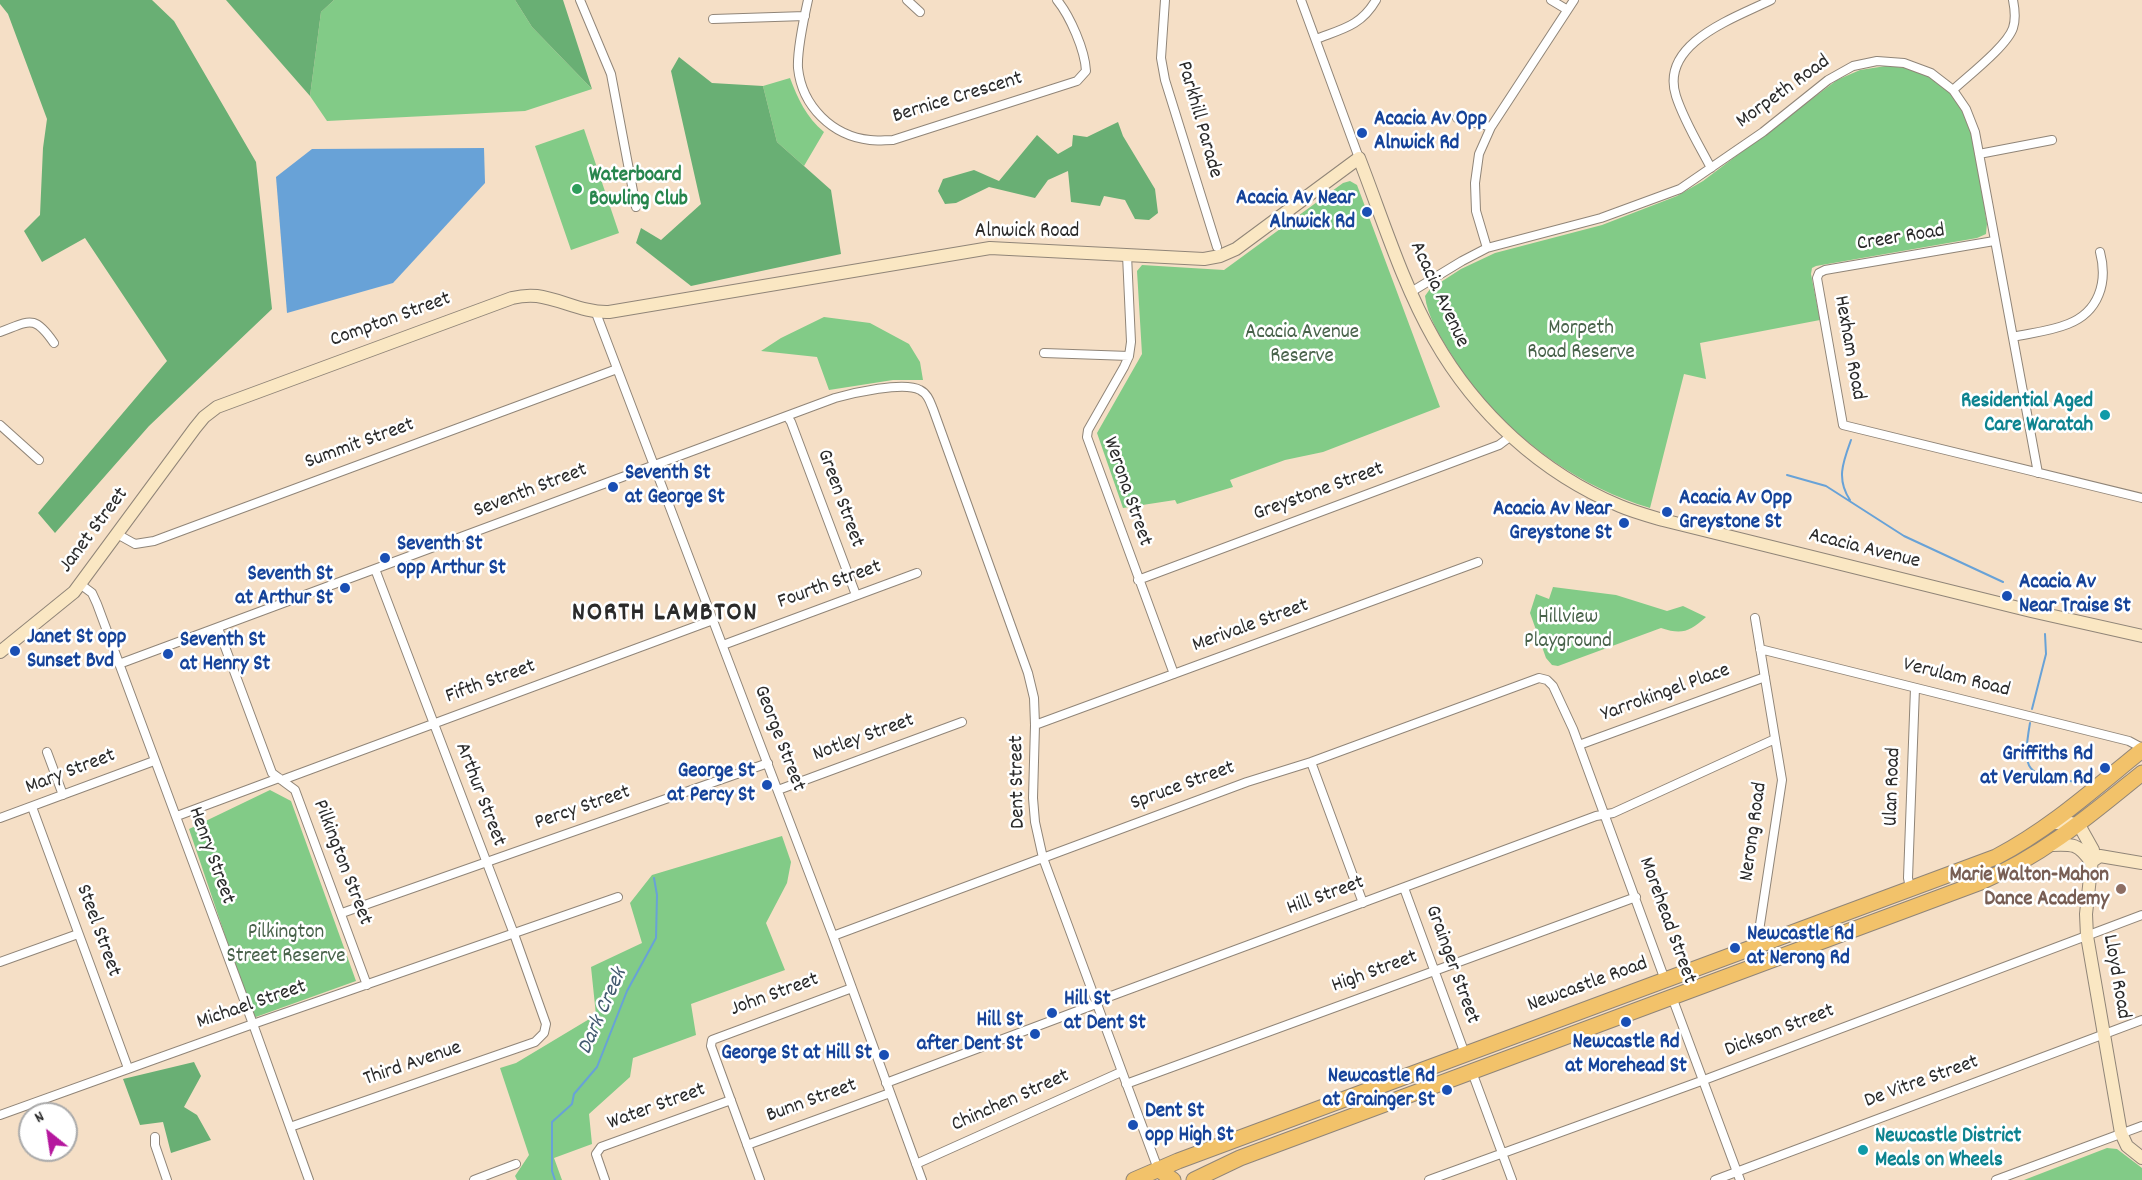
<!DOCTYPE html>
<style>
body{margin:0}
#map{position:relative;width:2142px;height:1180px;overflow:hidden;background:#f5dfc6;font-family:Dekko,sans-serif}
canvas{display:block}
.north{position:absolute;left:18px;top:1102px;width:60px;height:60px;box-sizing:border-box;background:#fff;border:2px solid #aaa;border-radius:50%;rotate:330deg;font-size:16px;font-weight:700;line-height:24px;text-align:center;color:#2b2b2b}
.north::after{content:'';display:block;margin:auto;width:21px;height:27px;background:#b5179e;clip-path:polygon(50% 0,100% 100%,50% 72%,0 100%)}
</style>
<div id="map">
<canvas width="2142" height="1180"></canvas>
<div class="north">N</div>
</div>
<script>
const c = document.querySelector('canvas').getContext('2d');
c.lineJoin = 'round';
function fillPath(path, color) { c.fillStyle = color; c.fill(path, 'evenodd'); }
function trace(path, color, width, dash) { c.strokeStyle = color; c.lineWidth = width; c.lineCap = dash ? 'butt' : 'round'; c.setLineDash(dash || []); c.stroke(path); }
function drawText(font, color, halo, rows, align = 'center') {
  c.font = font + ' Dekko,sans-serif'; c.lineWidth = 5; c.setLineDash([]); c.textBaseline = 'middle'; c.strokeStyle = halo; c.fillStyle = color; for (const [text, x, y, turn = 0] of rows) {
    c.save(); c.translate(x, y); c.rotate((+turn || 0) * Math.PI / 180); c.textAlign = isNaN(turn) ? turn : align; if (halo) c.strokeText(text, 0, 0); c.fillText(text, 0, 0); c.restore();
  }
}
fillPath(new Path2D(`
 M 334,0 L 515,0 L 532,27 L 592,89 L 525,111 L 327,121 L 310,96 L 321,12 Z
 M 1886,66 C 1895,67 1905,67 1914,70 C 1978,89 1978,169 1987,223 L 1986,234 L 1977,238 L 1816,266 L 1812,268 L 1811,274 L 1820,320 L 1700,343 L 1706,379 L 1684,374 L 1650,508 C 1582,488 1519,443 1474,388 C 1465,378 1458,365 1451,354 C 1440,337 1427,315 1425,296 L 1430,289 L 1461,269 L 1495,253 L 1602,225 L 1677,196 L 1703,181 L 1837,80 L 1860,70 Z
 M 790,78 C 798,99 806,117 824,132 L 804,166 L 777,142 L 763,86 Z
 M 584,129 L 619,233 L 571,250 L 535,146 Z
 M 1350,181 L 1357,185 L 1440,407 L 1323,452 L 1285,460 L 1230,480 L 1233,487 L 1177,504 L 1175,500 L 1123,508 L 1097,433 L 1142,354 L 1137,271 L 1142,265 L 1224,270 L 1343,183 Z
 M 824,317 L 870,323 L 909,344 L 920,362 L 923,380 L 893,380 L 829,390 L 817,357 L 761,351 L 781,338 Z
 M 1553,587 L 1616,595 L 1667,611 L 1683,606 L 1706,617 C 1689,632 1682,635 1661,628 L 1558,666 L 1552,665 L 1546,658 L 1530,613 L 1536,594 L 1549,599 Z
 M 270,790 L 291,801 L 356,981 L 253,1018 L 189,829 Z
 M 782,836 L 791,862 L 787,883 L 766,923 L 785,970 L 691,1004 L 696,1035 L 633,1058 L 630,1077 L 589,1114 L 592,1144 L 554,1158 L 562,1180 L 517,1180 L 515,1176 L 529,1155 L 500,1068 L 516,1063 L 596,1015 L 591,967 L 642,943 L 630,903 L 652,875 Z
 M 2107,1148 L 2117,1149 L 2142,1168 L 2142,1180 L 2024,1180 Z`), '#82cb87');
fillPath(new Path2D(`
 M 0,0 L 152,0 L 174,21 L 256,162 L 272,309 L 149,426 L 55,533 L 38,513 L 167,361 L 85,238 L 42,262 L 24,231 L 40,215 L 43,148 L 47,119 L 8,14 L 0,4 Z
 M 226,0 L 334,0 L 321,12 L 310,96 Z
 M 515,0 L 563,0 L 592,89 L 532,27 Z
 M 679,57 L 712,83 L 763,86 L 777,142 L 831,190 L 841,254 L 691,286 L 636,243 L 641,228 L 661,240 L 701,204 L 671,71 Z
 M 1118,122 L 1123,136 L 1155,189 L 1158,213 L 1149,220 L 1135,219 L 1125,200 L 1104,196 L 1100,206 L 1071,202 L 1068,171 L 1048,180 L 1035,198 L 989,187 L 956,203 L 945,204 L 938,191 L 943,179 L 974,170 L 999,181 L 1037,135 L 1058,154 L 1072,146 L 1073,135 L 1087,137 Z
 M 194,1062 L 201,1076 L 184,1107 L 197,1115 L 211,1140 L 171,1153 L 163,1122 L 140,1125 L 123,1079 Z`), '#69af74');
fillPath(new Path2D(`
 M 484,148 L 485,183 L 393,283 L 287,313 L 276,177 L 312,149 Z`), '#68a2d7');
trace(new Path2D(`
 M 1787,475 L 1826,486 L 1904,536 L 2003,582
 M 1850,500 C 1836,479 1843,462 1851,440
 M 2032,709 L 2046,654 L 2045,634
 M 2030,723 C 2021,775 2028,774 2075,782
 M 555,1180 L 552,1171 L 552,1122 L 572,1104 L 574,1094 L 597,1067 L 627,991 L 656,938 L 657,895 L 654,878`), '#68a2d7', 2);
const street = new Path2D(`
 M 580,0 L 611,74 L 636,207
 M 808,0 C 804,18 797,51 798,68 C 802,106 832,136 870,140 C 877,141 885,140 893,140 L 1077,81 L 1086,71 C 1085,50 1070,16 1057,0
 M 907,0 L 920,12
 M 1165,0 L 1161,58 L 1165,80 L 1217,247
 M 1301,0 L 1359,158
 M 1551,0 L 1566,9
 M 713,19 L 805,16
 M 1316,39 C 1342,29 1361,26 1376,0
 M 1953,90 C 1968,76 2007,46 2013,28 C 2016,19 2015,10 2013,0
 M 1457,118 L 1491,127
 M 1979,154 L 2052,140
 M 1711,168 C 1699,145 1684,121 1676,96 C 1659,43 1735,18 1771,0
 M 1994,241 L 1825,270 L 1819,273 L 1817,278 L 1843,425 L 2142,498
 M 1487,248 L 1476,211 L 1475,183 L 1479,154 L 1491,127 L 1574,0
 M 1127,255 L 1131,342 L 1129,356 L 1124,367 L 1088,430 L 1087,437 L 1174,674
 M 1411,292 L 1462,261 L 1487,248 L 1601,218 L 1680,189 L 1763,132 L 1828,80 L 1853,66 L 1877,61 L 1904,63 L 1931,73 L 1953,90 L 1966,109 L 1975,132 L 2038,473
 M 596,313 L 833,936 L 922,1180
 M 0,332 C 30,321 34,314 54,343
 M 2013,337 C 2031,333 2051,331 2068,324 C 2099,312 2108,282 2100,252
 M 1044,353 L 1129,356
 M 787,416 L 791,422 L 856,595
 M 0,425 L 39,460
 M 117,534 L 135,544 L 154,541 L 617,369
 M 1138,580 L 1499,445 L 1511,436
 M 80,584 L 92,593 L 97,604 L 253,1024 L 309,1180
 M 1755,618 L 1782,780 L 1759,931 L 1759,945
 M 218,628 L 272,773 L 295,790 L 367,985
 M 723,645 L 917,573
 M 1760,649 L 2129,741 L 2142,748
 M 119,664 L 835,398 C 853,393 904,381 920,390 C 928,394 930,402 933,409 L 1028,673 L 1034,698 L 1035,725 L 1033,798 L 1035,822 L 1043,858 L 1158,1169
 M 1035,725 L 1478,562
 M 1579,745 L 1765,677
 M 47,752 L 63,795
 M 1311,762 L 1363,903
 M 282,780 L 713,620
 M 778,790 L 962,722
 M 32,807 L 128,1068
 M 177,816 L 279,778
 M 0,818 L 154,761
 M 1404,888 L 1465,1054
 M 1910,888 L 1908,878 L 1915,688
 M 342,913 L 768,763
 M 833,936 L 1247,782 L 1311,762 L 1539,678 L 1547,680 L 1553,686 L 1573,729 L 1665,980
 M 0,962 L 78,934
 M 1672,997 L 1740,1180
 M 1472,1072 L 1512,1180
 M 886,1083 L 1096,1004 L 1103,999 L 1596,816 L 1613,813 L 1775,739
 M 1126,1084 L 1636,897
 M 0,1115 L 253,1024 L 618,897
 M 290,1127 L 535,1042 L 544,1033 L 546,1024 L 514,934 L 375,569
 M 155,1137 L 155,1145 L 167,1180
 M 747,1145 L 890,1093
 M 916,1164 L 1121,1072
 M 474,1180 L 516,1164
 M 605,1180 L 596,1154 L 601,1147 L 731,1100
 M 760,1180 L 711,1046 L 712,1040 L 852,988
 M 1429,1180 L 1704,1080 L 2142,915
 M 1715,1180 L 2142,1020
 M 1996,1180 L 2142,1126`);
const secondary = new Path2D(`
 M 0,652 L 74,592 L 195,428 L 204,417 L 217,407 L 512,298 C 520,296 528,295 537,296 C 561,299 583,313 609,312 L 990,248 L 1204,259 L 1220,256 L 1236,249 L 1359,158 C 1382,217 1402,283 1434,339 C 1476,413 1541,473 1620,506 C 1634,512 1649,516 1663,520 L 2031,611 L 2142,636
 M 2053,823 L 2071,823 L 2079,825 L 2093,850 L 2086,914 L 2087,936 L 2121,1133 L 2127,1146 L 2142,1158
 M 2050,845 C 2072,844 2078,843 2091,862
 M 2091,862 L 2100,856 L 2142,863`);
const highway = new Path2D(`
 M 1158,1169 L 1173,1180
 M 1134,1180 L 1178,1161 L 1996,857 C 2050,829 2095,788 2142,750
 M 1194,1180 L 1240,1158 L 1981,882 C 2045,854 2089,816 2142,773`);
trace(street, '#908578', 10);
trace(secondary, '#908578', 14);
trace(highway, '#908578', 17);
trace(street, '#fff', 8);
trace(secondary, '#fae7c3', 12);
trace(highway, '#f2c26a', 15);
for (const [x, y, r, color] of [
 [1362,133,6,"#1a4fb4"],
 [577,189,6,"#2e9e5b"],
 [1367,212,6,"#1a4fb4"],
 [2105,415,6,"#0f9aa8"],
 [613,487,6,"#1a4fb4"],
 [1667,512,6,"#1a4fb4"],
 [1624,523,6,"#1a4fb4"],
 [385,558,6,"#1a4fb4"],
 [345,588,6,"#1a4fb4"],
 [2007,596,6,"#1a4fb4"],
 [15,651,6,"#1a4fb4"],
 [168,654,6,"#1a4fb4"],
 [2105,768,6,"#1a4fb4"],
 [767,785,6,"#1a4fb4"],
 [2121,889,6,"#8d6e63"],
 [1735,948,6,"#1a4fb4"],
 [1052,1013,6,"#1a4fb4"],
 [1626,1022,6,"#1a4fb4"],
 [1035,1034,6,"#1a4fb4"],
 [884,1055,6,"#1a4fb4"],
 [1447,1090,6,"#1a4fb4"],
 [1133,1125,6,"#1a4fb4"],
 [1863,1150,6,"#0f9aa8"]
]) { const dot = new Path2D(); dot.arc(x, y, r, 0, 2 * Math.PI); c.fillStyle = color; c.fill(dot); trace(dot, '#fff', 2); }
drawText('21px', '#2b2b2b', '#fff', [
 ["Morpeth Road",1784,93,-36],
 ["Bernice Crescent",958,99,-17],
 ["Parkhill Parade",1198,120,74],
 ["Alnwick Road",1027,233],
 ["Creer Road",1901,239,-9],
 ["Acacia Avenue",1438,295,65],
 ["Compton Street",391,321,-20],
 ["Hexham Road",1848,348,80],
 ["Summit Street",360,445,-20],
 ["Seventh Street",531,492,-21],
 ["Werona Street",1126,492,71],
 ["Greystone Street",1319,493,-20],
 ["Green Street",839,499,70],
 ["Janet Street",95,531,-53],
 ["Acacia Avenue",1864,550,14],
 ["Fourth Street",830,586,-20],
 ["Merivale Street",1251,627,-20],
 ["Verulam Road",1956,679,14],
 ["Fifth Street",491,683,-20],
 ["Yarrokingel Place",1666,694,-20],
 ["George Street",778,739,69],
 ["Notley Street",864,739,-20],
 ["Mary Street",71,773,-21],
 ["Dent Street",1019,782,-91],
 ["Spruce Street",1183,787,-20],
 ["Ulan Road",1894,787,-88],
 ["Arthur Street",479,795,69],
 ["Percy Street",583,809,-19],
 ["Nerong Road",1755,832,-82],
 ["Henry Street",210,856,70],
 ["Pilkington Street",341,863,69],
 ["Hill Street",1326,897,-20],
 ["Morehead Street",1666,921,70],
 ["Steel Street",97,931,70],
 ["Grainger Street",1451,965,70],
 ["High Street",1375,973,-20],
 ["Lloyd Road",2115,977,80],
 ["Newcastle Road",1588,986,-20],
 ["John Street",775,996,-20],
 ["Michael Street",252,1006,-19],
 ["Dickson Street",1780,1032,-21],
 ["Third Avenue",413,1065,-19],
 ["De Vitre Street",1922,1083,-20],
 ["Bunn Street",812,1102,-20],
 ["Chinchen Street",1011,1102,-24],
 ["Water Street",657,1108,-20]
]);
drawText('bold 21px', '#164399', '#fff', [
 ["Acacia Av Opp",1374,121],
 ["Alnwick Rd",1374,145],
 ["Acacia Av Near",1355,200,"right"],
 ["Alnwick Rd",1355,224,"right"],
 ["Seventh St",625,475],
 ["at George St",625,499],
 ["Acacia Av Opp",1679,500],
 ["Greystone St",1679,524],
 ["Acacia Av Near",1612,511,"right"],
 ["Greystone St",1612,535,"right"],
 ["Seventh St",397,546],
 ["opp Arthur St",397,570],
 ["Seventh St",333,576,"right"],
 ["at Arthur St",333,600,"right"],
 ["Acacia Av",2019,584],
 ["Near Traise St",2019,608],
 ["Janet St opp",27,639],
 ["Sunset Bvd",27,663],
 ["Seventh St",180,642],
 ["at Henry St",180,666],
 ["Griffiths Rd",2093,756,"right"],
 ["at Verulam Rd",2093,780,"right"],
 ["George St",755,773,"right"],
 ["at Percy St",755,797,"right"],
 ["Newcastle Rd",1747,936],
 ["at Nerong Rd",1747,960],
 ["Hill St",1064,1001],
 ["at Dent St",1064,1025],
 ["Hill St",1023,1022,"right"],
 ["after Dent St",1023,1046,"right"],
 ["Newcastle Rd",1626,1044,"center"],
 ["at Morehead St",1626,1068,"center"],
 ["George St at Hill St",872,1055,"right"],
 ["Newcastle Rd",1435,1078,"right"],
 ["at Grainger St",1435,1102,"right"],
 ["Dent St",1145,1113],
 ["opp High St",1145,1137]
], 'left');
drawText('bold 21px', '#27864d', '#fff', [
 ["Waterboard",589,177],
 ["Bowling Club",589,201]
], 'left');
drawText('21px', '#49634b', '#fff', [
 ["Morpeth",1581,330],
 ["Road Reserve",1581,354],
 ["Acacia Avenue",1302,334],
 ["Reserve",1302,358],
 ["Hillview",1568,619],
 ["Playground",1568,643],
 ["Pilkington",286,934],
 ["Street Reserve",286,958]
]);
drawText('bold 21px', '#0d838f', '#fff', [
 ["Residential Aged",2093,403],
 ["Care Waratah",2093,427],
 ["Newcastle District",1875,1138,"left"],
 ["Meals on Wheels",1875,1162,"left"]
], 'right');
drawText('bold 21px', '#785e54', '#fff', [
 ["Marie Walton-Mahon",2109,877],
 ["Dance Academy",2109,901]
], 'right');
drawText('italic 22px', '#435b70', '#fff', [
 ["Dark Creek",604,1012,-66]
]);
c.letterSpacing = '1.5px';
drawText('bold 27px', '#2b2b2b', '#fff', [
 ["NORTH LAMBTON",665,615]
]);
c.letterSpacing = '0px';
</script>
